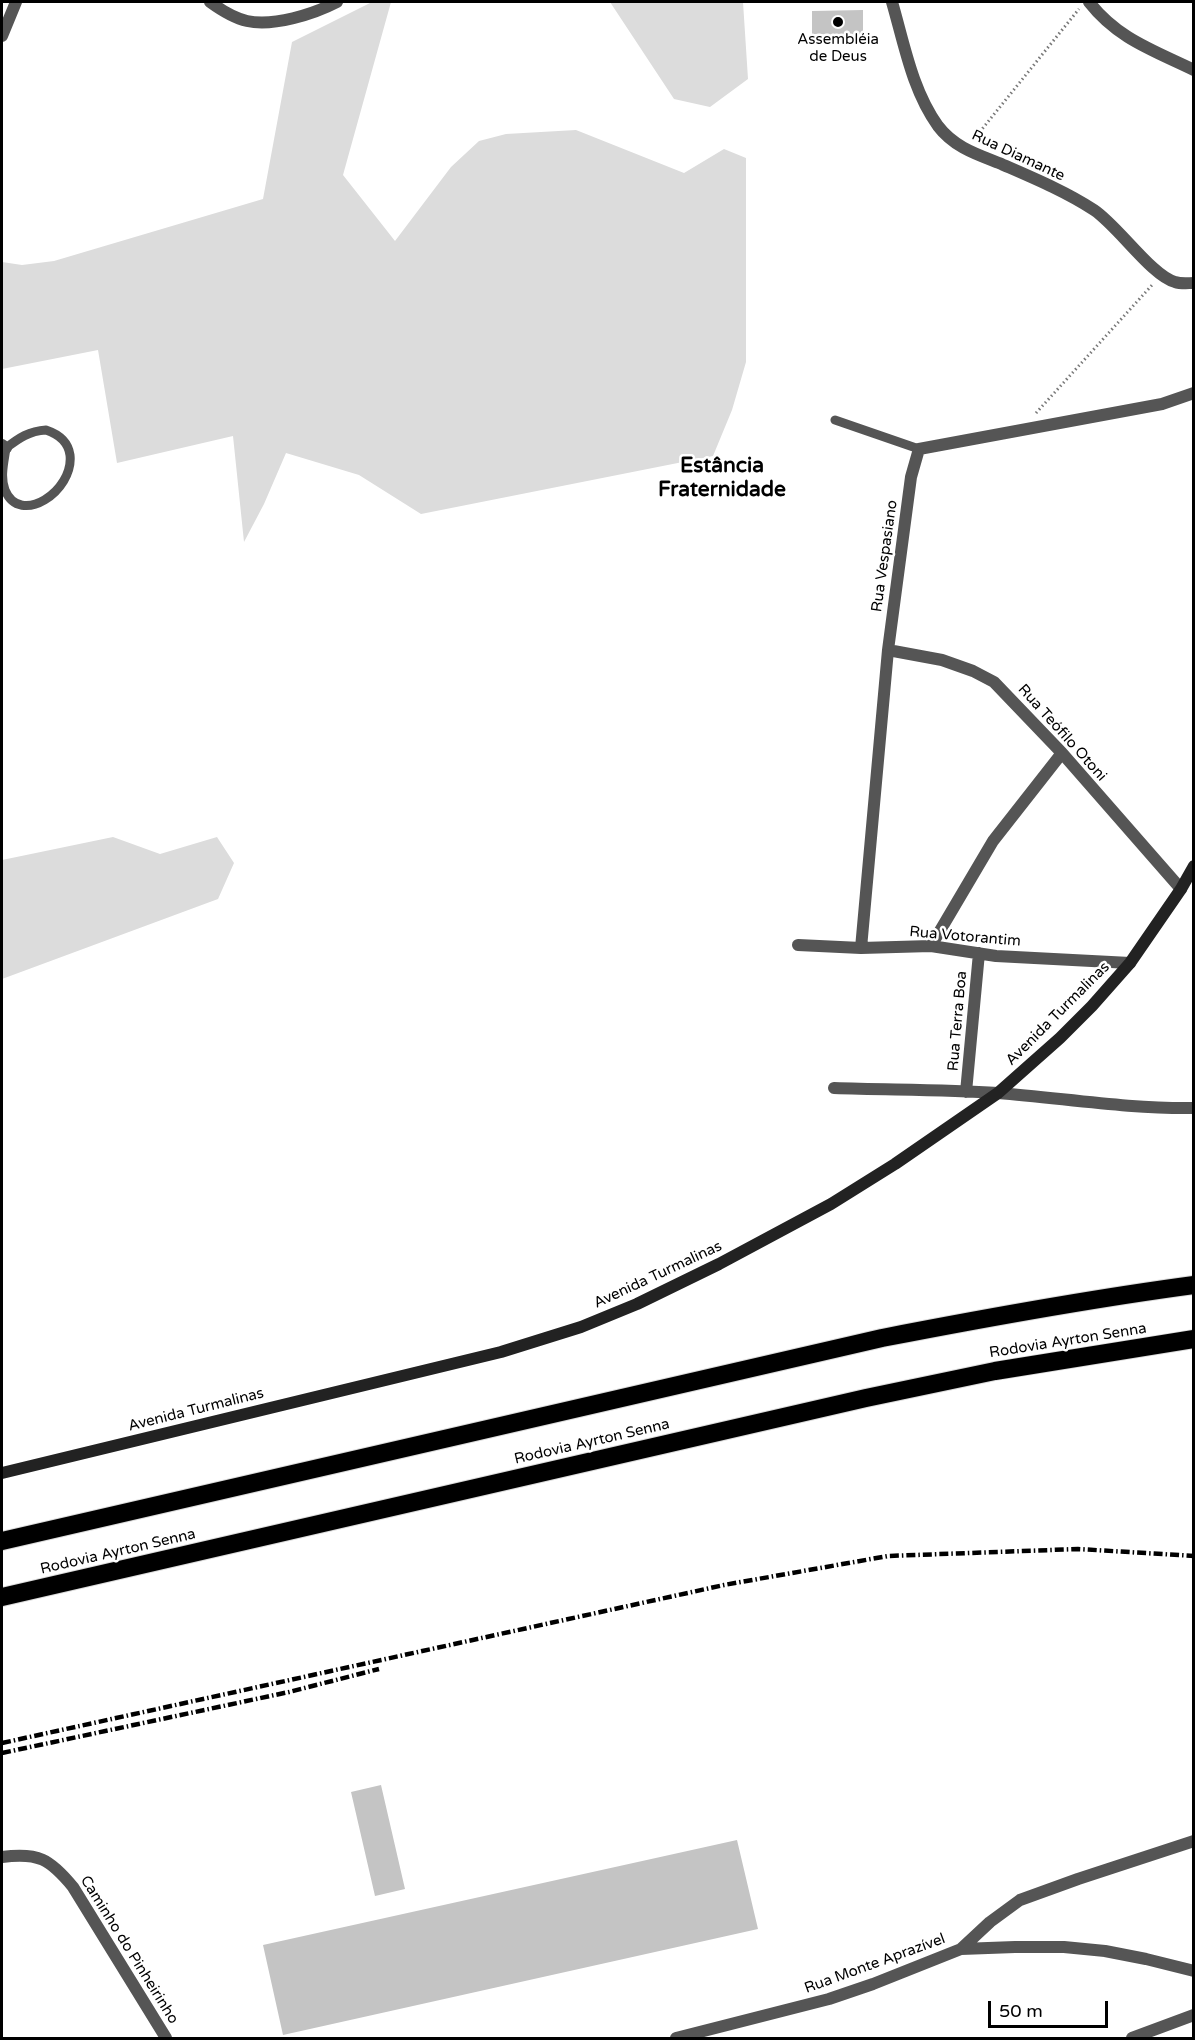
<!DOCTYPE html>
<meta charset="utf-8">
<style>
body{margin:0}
#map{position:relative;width:1195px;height:2040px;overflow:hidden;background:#fff;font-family:"Varela Round",sans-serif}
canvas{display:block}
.frame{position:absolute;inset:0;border:3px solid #000;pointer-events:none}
.scale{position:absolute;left:988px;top:2001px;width:120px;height:27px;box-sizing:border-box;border:3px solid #000;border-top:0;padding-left:8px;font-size:18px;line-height:21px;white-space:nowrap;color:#000;-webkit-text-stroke:4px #fff;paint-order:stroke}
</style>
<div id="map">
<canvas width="1195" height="2040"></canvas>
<div class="frame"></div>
<div class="scale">50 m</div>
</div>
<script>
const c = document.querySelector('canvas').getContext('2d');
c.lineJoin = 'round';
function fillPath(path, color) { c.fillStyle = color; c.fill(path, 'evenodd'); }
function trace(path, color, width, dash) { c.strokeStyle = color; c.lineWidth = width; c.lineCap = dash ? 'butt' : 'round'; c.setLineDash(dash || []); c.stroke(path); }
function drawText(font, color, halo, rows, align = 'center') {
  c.font = font + ' "Varela Round",sans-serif'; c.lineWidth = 5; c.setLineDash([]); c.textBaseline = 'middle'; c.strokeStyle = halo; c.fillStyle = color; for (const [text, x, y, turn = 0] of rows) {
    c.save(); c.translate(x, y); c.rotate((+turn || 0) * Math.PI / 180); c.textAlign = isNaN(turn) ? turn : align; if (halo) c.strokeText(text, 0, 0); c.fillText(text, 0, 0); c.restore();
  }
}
fillPath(new Path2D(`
 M 372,2 L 391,2 L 343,175 L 395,241 L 451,167 L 479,141 L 506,134 L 576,130 L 684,173 L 724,149 L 746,158 L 746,362 L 732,410 L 713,456 L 421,514 L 359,475 L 286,453 L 264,504 L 244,542 L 233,436 L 117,463 L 98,350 L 2,369 L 2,262 L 22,265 L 54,261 L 263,199 L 292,42 Z
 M 610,2 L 743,2 L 748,79 L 710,107 L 674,99 Z
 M 113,837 L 160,854 L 217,837 L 234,863 L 218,899 L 2,979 L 2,860 Z`), '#dcdcdc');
fillPath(new Path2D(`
 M 863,10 L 863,36 L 812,34 L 812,11 Z
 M 381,1785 L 405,1889 L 375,1896 L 351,1792 Z
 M 737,1840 L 758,1929 L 283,2035 L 263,1945 Z`), '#c4c4c4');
const highway = new Path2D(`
 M 2,1541 L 882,1338 C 985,1318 1089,1299 1194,1285
 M 2,1597 L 866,1398 L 995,1371 L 1194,1339`);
trace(highway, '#dbdbdb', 20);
trace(new Path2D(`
 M 974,139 L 1079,9
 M 1036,413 L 1153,284`), '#777', 3, [1.5, 3]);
trace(new Path2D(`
 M 835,420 L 919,449
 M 46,430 C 58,434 68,441 70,455 C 74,491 20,527 5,490 C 0,477 4,462 6,448 C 19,438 29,431 46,430 Z`), '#555', 9);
trace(new Path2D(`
 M 210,2 C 221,10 233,18 247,21 C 273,27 314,14 337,2
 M 892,2 C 904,43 912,90 938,126 C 954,147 976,154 999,163 C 1031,177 1065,191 1094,210 C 1118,226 1152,276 1175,282 C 1181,284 1188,283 1194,283
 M 1089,2 C 1118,39 1153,50 1194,70
 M 2,36 L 16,2
 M 2,445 L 6,448
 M 888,650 L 942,660 L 973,671 L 994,682 L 1062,753 L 1181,889
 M 798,945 L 861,948 L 931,946 L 996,956 L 1130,963
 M 931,946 L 993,841 L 1062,753
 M 861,948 L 888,650 L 911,477 L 919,449 L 1162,404 L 1194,393
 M 834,1088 C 888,1090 943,1089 998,1093 C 1063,1098 1128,1109 1194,1108
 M 966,1092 L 979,953
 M 2,1857 C 38,1852 50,1859 73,1887 L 166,2038
 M 961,1949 L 990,1922 L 1020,1900 L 1078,1879 L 1194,1841
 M 676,2038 L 829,1999 L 873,1984 L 961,1949 L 1015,1947 L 1064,1947 L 1105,1951 L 1146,1959 L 1194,1971
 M 1132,2038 L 1194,2015`), '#555', 12);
trace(new Path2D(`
 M 2,1473 L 501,1352 L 581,1327 L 637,1304 L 719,1264 L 831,1204 L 895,1164 L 998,1093 L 1060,1038 L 1092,1006 L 1130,963 L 1181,889 L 1194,866`), '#222', 12);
trace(highway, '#000', 18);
trace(new Path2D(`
 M 2,1743 L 724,1585 L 888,1556 L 1078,1549 L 1194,1556
 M 2,1753 L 289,1692 L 379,1669`), '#000', 4.5, [9, 3, 1.5, 3]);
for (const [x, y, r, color] of [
 [838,22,6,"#000"]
]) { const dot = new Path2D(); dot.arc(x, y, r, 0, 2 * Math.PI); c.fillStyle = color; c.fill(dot); trace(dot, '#fff', 2); }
drawText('15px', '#000', '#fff', [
 ["Assembléia",838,40],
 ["de Deus",838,57]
]);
drawText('15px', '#000', '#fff', [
 ["Rua Diamante",1018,156,25],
 ["Rua Vespasiano",885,556,-82],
 ["Rua Teófilo Otoni",1062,733,48],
 ["Rua Votorantim",965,937,5],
 ["Avenida Turmalinas",1058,1014,-45],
 ["Rua Terra Boa",958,1021,-85],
 ["Avenida Turmalinas",658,1275,-25],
 ["Rodovia Ayrton Senna",1068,1341,-9],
 ["Avenida Turmalinas",196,1410,-14],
 ["Rodovia Ayrton Senna",592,1442,-13],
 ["Rodovia Ayrton Senna",118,1552,-13],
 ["Caminho do Pinheirinho",129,1950,58],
 ["Rua Monte Aprazível",875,1964,-20]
]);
drawText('bold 21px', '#000', '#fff', [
 ["Estância",722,466],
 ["Fraternidade",722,490]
]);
</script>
